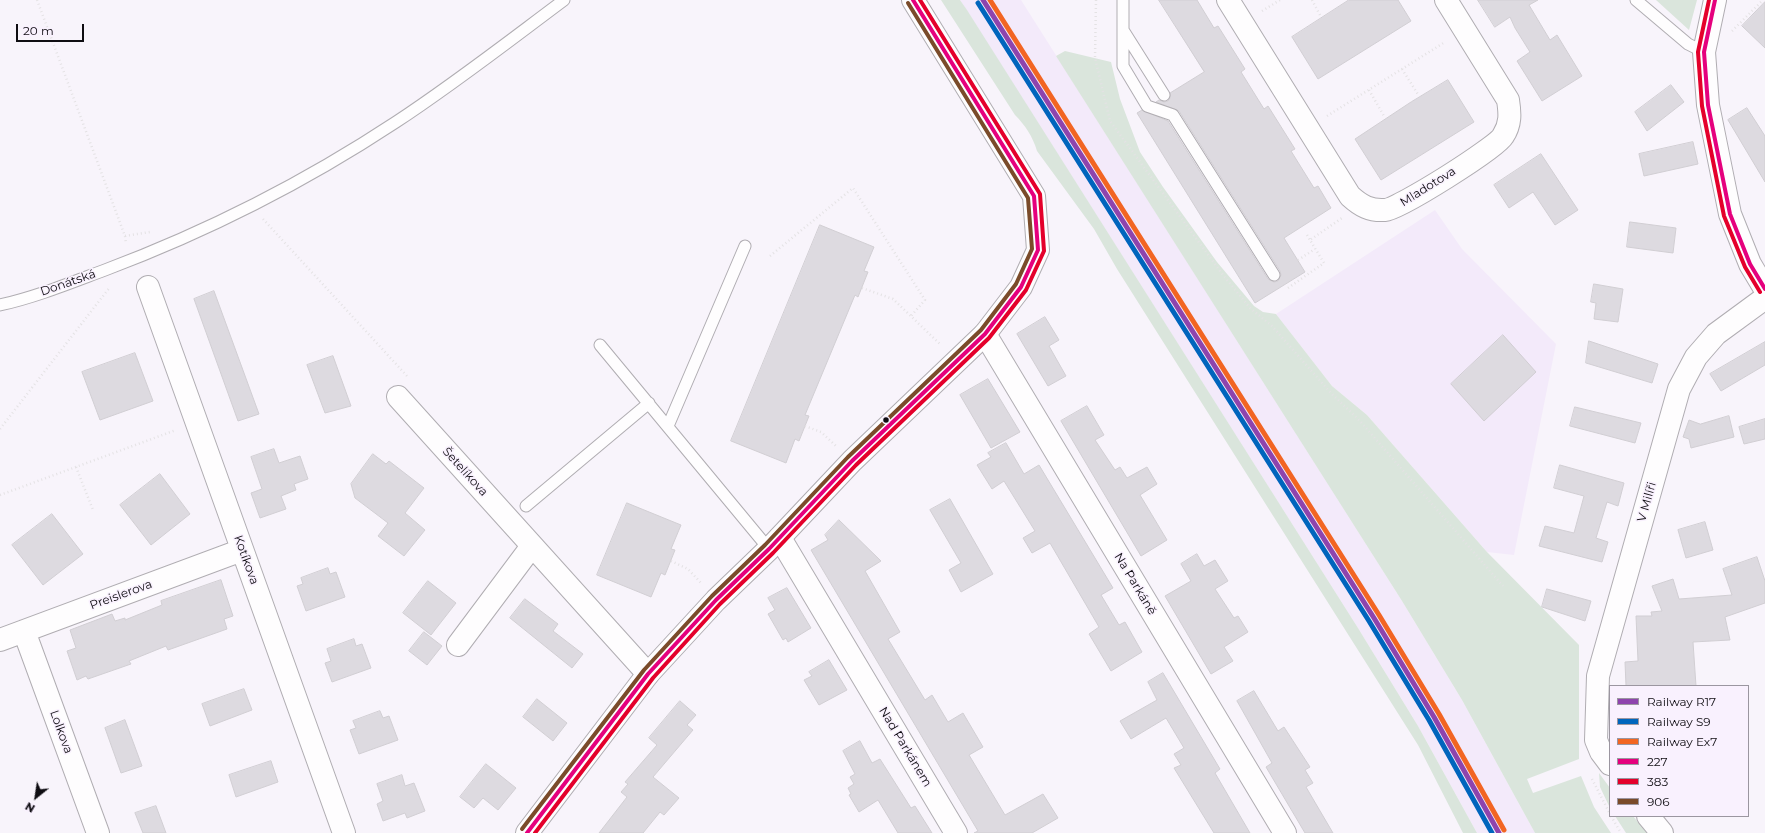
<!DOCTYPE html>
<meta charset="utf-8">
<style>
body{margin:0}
#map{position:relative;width:1765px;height:833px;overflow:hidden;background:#f8f4fb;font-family:Montserrat,sans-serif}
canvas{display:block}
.legend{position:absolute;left:1609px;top:685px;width:140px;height:132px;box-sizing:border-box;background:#f9f1fe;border:1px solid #9b96a0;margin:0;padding:5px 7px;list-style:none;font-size:12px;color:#0f0d12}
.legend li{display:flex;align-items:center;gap:8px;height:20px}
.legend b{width:20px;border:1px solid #9b96a0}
.north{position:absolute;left:16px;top:777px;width:40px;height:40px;-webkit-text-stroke:3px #f9f1fe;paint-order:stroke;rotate:210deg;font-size:11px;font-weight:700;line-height:16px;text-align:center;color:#0f0d12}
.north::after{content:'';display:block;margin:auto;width:14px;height:18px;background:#0f0d12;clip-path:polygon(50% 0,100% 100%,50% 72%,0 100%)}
.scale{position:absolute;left:16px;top:24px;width:68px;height:18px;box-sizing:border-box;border:2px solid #0f0d12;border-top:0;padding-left:5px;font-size:12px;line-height:14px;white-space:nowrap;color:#0f0d12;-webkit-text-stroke:3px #f9f1fe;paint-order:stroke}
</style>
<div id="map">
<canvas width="1765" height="833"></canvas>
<ul class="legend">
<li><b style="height:5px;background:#8e44ad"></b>Railway R17</li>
<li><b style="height:5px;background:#0065bd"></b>Railway S9</li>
<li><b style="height:5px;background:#f26522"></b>Railway Ex7</li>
<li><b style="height:5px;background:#e5007d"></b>227</li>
<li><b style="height:5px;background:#e4002b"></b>383</li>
<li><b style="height:5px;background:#7a4b2a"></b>906</li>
</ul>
<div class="north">N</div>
<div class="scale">20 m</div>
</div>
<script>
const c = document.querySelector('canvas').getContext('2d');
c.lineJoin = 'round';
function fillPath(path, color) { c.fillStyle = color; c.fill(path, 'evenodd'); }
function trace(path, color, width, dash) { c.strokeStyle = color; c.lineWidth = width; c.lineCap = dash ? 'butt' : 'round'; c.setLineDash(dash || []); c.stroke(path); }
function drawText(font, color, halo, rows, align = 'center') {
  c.font = font + ' Montserrat,sans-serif'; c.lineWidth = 3; c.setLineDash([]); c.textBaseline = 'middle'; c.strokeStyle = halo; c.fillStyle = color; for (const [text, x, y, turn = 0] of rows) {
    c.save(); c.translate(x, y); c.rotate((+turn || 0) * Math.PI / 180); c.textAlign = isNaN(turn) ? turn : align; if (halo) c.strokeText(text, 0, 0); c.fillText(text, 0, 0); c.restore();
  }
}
fillPath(new Path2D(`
 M 960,0 L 1021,0 L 1402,601 L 1462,700 L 1535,833 L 1477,833 L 1418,726 L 1358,628 Z
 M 1435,210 L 1462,249 L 1556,344 L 1514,555 L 1487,552 L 1367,415 L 1332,386 L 1276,314 Z`), '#f3eafa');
fillPath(new Path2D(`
 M 941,0 L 960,0 L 967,10 L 1358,628 L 1418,726 L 1477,833 L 1463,833 L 1418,745 L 1117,269 L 1094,229 L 1037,151 C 1033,137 1025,125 1015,115 Z
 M 1656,0 L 1697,0 L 1689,30 Z
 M 1065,51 L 1111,62 L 1120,99 L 1140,152 L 1163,187 L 1217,262 L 1254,306 L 1263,312 L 1276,314 L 1332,386 L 1367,415 L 1487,552 L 1579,645 L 1579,759 L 1527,779 L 1533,793 L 1581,776 L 1594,807 L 1611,833 L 1535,833 L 1462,700 L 1402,601 L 1056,56 Z
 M 1599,773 L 1610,788 L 1610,808 L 1600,787 Z
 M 1615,816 L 1633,816 L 1647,833 L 1626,833 Z`), '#dae5dc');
const building = new Path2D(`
 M 1159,0 L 1197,0 L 1214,28 L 1218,26 L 1245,69 L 1241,72 L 1264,109 L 1268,106 L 1295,149 L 1291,151 L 1314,188 L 1318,186 L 1331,208 L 1284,238 L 1305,272 L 1255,303 L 1137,113 L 1142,110 L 1168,121 L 1268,279 L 1274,282 L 1278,281 L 1281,275 L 1280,271 L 1179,111 L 1156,102 L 1159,100 L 1164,102 L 1168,101 L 1170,98 L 1170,93 L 1204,72 Z
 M 1349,0 L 1398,0 L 1411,21 L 1318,79 L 1292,37 Z
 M 1478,0 L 1538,0 L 1529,5 L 1550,40 L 1557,35 L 1582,76 L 1542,101 L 1517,61 L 1530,52 L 1515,28 L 1510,17 L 1495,27 Z
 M 1765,2 L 1765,48 L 1742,26 Z
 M 1448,80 L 1474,122 L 1381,180 L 1355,139 L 1411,102 Z
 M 1671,85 L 1684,102 L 1647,131 L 1635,112 Z
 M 1747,108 L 1765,136 L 1765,182 L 1728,120 Z
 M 1693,142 L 1698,164 L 1644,176 L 1639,154 Z
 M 1541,154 L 1578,210 L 1555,225 L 1533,192 L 1509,208 L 1494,185 Z
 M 1630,222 L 1676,228 L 1673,253 L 1627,247 Z
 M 820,225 L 874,247 L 864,271 L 868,272 L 858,297 L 855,295 L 805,415 L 809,416 L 799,441 L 795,439 L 786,463 L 731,441 Z
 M 1594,284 L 1623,289 L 1618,322 L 1594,319 L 1596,303 L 1591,302 Z
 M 214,291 L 259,414 L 238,421 L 194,299 Z
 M 1045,317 L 1059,340 L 1049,346 L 1066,376 L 1048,386 L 1017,334 Z
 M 1503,335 L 1536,372 L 1484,421 L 1451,384 Z
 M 1589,341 L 1658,364 L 1652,383 L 1586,363 Z
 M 1765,342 L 1765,365 L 1721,391 L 1710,374 Z
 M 135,353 L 153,401 L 100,420 L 82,372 Z
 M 333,356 L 351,406 L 325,413 L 307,365 Z
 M 988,379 L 1020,432 L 991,448 L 960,395 Z
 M 1087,406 L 1104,435 L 1095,440 L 1115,470 L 1120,467 L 1127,478 L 1147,467 L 1157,484 L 1140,495 L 1167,540 L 1141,556 L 1061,421 Z
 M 1575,407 L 1641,423 L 1635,443 L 1570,426 Z
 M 1729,416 L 1734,437 L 1691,448 L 1689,439 L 1683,437 L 1689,420 L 1700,424 Z
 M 1765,419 L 1765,439 L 1744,444 L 1739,427 Z
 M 1006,443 L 1024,474 L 1039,465 L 1113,588 L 1101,595 L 1119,625 L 1125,622 L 1142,652 L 1111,671 L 1089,634 L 1099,627 L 1050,543 L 1032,553 L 1023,538 L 1035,531 L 1004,481 L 992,489 L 977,465 L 991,457 L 988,453 Z
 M 274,449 L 279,463 L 300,456 L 308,479 L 294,484 L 296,490 L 281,496 L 286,509 L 260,518 L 251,493 L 262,489 L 251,457 Z
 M 373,454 L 386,464 L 389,461 L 424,488 L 405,513 L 425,530 L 404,556 L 378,536 L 388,523 L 355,498 L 351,484 Z
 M 1560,465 L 1624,483 L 1618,506 L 1607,502 L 1596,538 L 1608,542 L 1602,562 L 1539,546 L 1545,526 L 1574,533 L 1584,496 L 1554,488 Z
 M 160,474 L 190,514 L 151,545 L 120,505 Z
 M 950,499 L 993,574 L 961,592 L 949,570 L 961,563 L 930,510 Z
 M 627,503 L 681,525 L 671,549 L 675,550 L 665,575 L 661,573 L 651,597 L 597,575 Z
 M 52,514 L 83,554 L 43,585 L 12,545 Z
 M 839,520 L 881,561 L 865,571 L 900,632 L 888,639 L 925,700 L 932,695 L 948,722 L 963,713 L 983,747 L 969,755 L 1005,815 L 1043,794 L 1058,818 L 1032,833 L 974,833 L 978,831 L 811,550 L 828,540 L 825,535 Z
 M 1705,522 L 1713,550 L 1686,558 L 1678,530 Z
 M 1197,554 L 1204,566 L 1215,560 L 1228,581 L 1215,589 L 1234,618 L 1238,616 L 1248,632 L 1224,647 L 1233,661 L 1211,674 L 1165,596 L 1191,581 L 1181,564 Z
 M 1757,557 L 1765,581 L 1765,603 L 1725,617 L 1730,640 L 1693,642 L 1696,686 L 1626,686 L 1625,662 L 1638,661 L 1636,616 L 1652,616 L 1651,612 L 1662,611 L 1652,586 L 1673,579 L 1679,599 L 1732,595 L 1723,569 Z
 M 328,568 L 330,574 L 336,572 L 345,597 L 306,611 L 297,586 L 303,584 L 301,578 Z
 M 221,580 L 233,616 L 224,619 L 227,629 L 168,650 L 166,646 L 129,661 L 131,664 L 88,679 L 86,676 L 77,680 L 67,651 L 76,648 L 70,630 L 112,614 L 115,621 L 125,618 L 125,620 L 162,605 L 161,601 Z
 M 428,581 L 456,603 L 431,635 L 403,613 Z
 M 787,588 L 811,628 L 788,642 L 786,638 L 783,640 L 768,614 L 775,610 L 768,598 Z
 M 1547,589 L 1591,601 L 1585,621 L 1542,607 Z
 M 525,599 L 558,624 L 553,631 L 583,654 L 572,668 L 510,618 Z
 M 424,632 L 442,646 L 427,665 L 409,651 Z
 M 354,639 L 356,646 L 362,644 L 371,668 L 332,682 L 325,663 L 331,661 L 327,649 Z
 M 829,660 L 847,690 L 819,705 L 804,680 L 812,676 L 809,672 Z
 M 1163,673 L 1220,769 L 1215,773 L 1250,833 L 1214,833 L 1174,768 L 1181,765 L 1174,754 L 1184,748 L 1166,718 L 1131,739 L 1120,721 L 1157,700 L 1148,682 Z
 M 244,689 L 252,710 L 210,726 L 202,704 Z
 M 1254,691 L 1278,731 L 1284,727 L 1310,767 L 1305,770 L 1313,783 L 1306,787 L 1333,833 L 1305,833 L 1266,767 L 1272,763 L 1237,701 Z
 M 537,699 L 567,723 L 553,741 L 523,717 Z
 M 680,701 L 696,715 L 687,725 L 693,730 L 653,777 L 679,798 L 664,815 L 660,812 L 643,833 L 599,833 L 627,797 L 621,792 L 628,784 L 625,782 L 657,745 L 649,738 Z
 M 380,711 L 383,718 L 389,716 L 398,740 L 359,754 L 350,730 L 356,728 L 353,721 Z
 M 125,720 L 142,766 L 121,773 L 105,728 Z
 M 860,741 L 872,763 L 880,759 L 911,808 L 915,806 L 932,833 L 898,833 L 878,800 L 859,812 L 849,795 L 851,794 L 848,788 L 854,784 L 850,777 L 855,774 L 843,751 Z
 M 271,761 L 278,782 L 236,797 L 229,775 Z
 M 486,764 L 516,788 L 498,810 L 483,798 L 474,808 L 460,797 Z
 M 402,775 L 405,786 L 414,783 L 425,811 L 407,818 L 405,813 L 383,821 L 377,804 L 383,801 L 377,784 Z
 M 156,806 L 166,833 L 143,833 L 135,813 Z`);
fillPath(building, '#dddae0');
trace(building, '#d1ced3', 1);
const service = new Path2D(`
 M 1123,0 L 1123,66 L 1147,106 L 1173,115 L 1274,275
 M 1636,0 L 1688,44 L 1704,52
 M 1123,30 L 1164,95
 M 0,305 C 36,297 70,283 105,270 C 206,232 305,182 396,122 C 454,84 509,41 564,0
 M 600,345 L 769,549
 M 668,426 L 745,246
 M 526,506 L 649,403`);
const minor = new Path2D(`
 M 1228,0 L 1350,196 C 1361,206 1370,211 1385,210 C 1399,209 1496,148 1503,136 C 1511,124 1510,113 1508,100 L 1446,0
 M 148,287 L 344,833
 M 985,334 L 1285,833
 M 398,397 L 648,674
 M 780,538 L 956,833
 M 24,631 L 98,833
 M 0,640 L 242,550
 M 458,645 L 532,546
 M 1610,764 L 1601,752 L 1596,740 L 1598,676 L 1679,389 L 1696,357 L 1716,334 L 1765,298
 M 1648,816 L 1662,833`);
const tertiary = new Path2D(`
 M 1715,0 L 1704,52 L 1708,105 L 1730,214 L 1750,264 L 1765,289
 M 527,833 L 648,674 L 716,600 L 769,549 L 852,461 L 985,334 L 1021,287 L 1038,250 L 1034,196 L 913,0`);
trace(service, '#b0adb2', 13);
trace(minor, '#b0adb2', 24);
trace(tertiary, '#b0adb2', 24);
trace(new Path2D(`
 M 37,0 L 125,236 L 126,244
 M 1096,0 L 1095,58 L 1110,121 L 1223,275 L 1250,308 L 1272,326 L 1330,392 L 1360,421 L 1503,586
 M 1312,0 L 1321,17
 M 1262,11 L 1280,0
 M 1732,31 L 1763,0
 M 1402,69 L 1419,96
 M 1369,90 L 1384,116
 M 1327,116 L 1445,42
 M 263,219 L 407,376
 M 1307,235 L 1310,240
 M 125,236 L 150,232
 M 770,256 L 853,188 L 925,300 L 911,316
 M 1298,260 L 1315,249
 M 862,288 L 893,299 L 941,345
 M 1288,288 L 1324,263 L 1310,240 L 1342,218
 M 805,426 L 821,432 L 836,446
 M 0,429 L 110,287
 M 76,467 L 93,510
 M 0,495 L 176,430
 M 671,561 L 688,569 L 701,583
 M 1592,779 L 1610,814
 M 1611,816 L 1621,833`), '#e4e2e4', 2.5, [1, 3]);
trace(service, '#fefdfe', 11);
trace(minor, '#fefdfe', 22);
trace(tertiary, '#fefdfe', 22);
trace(new Path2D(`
 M 1715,0 L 1704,52 L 1708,105 L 1730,214 L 1750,264 L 1765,289
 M 527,833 L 648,674 L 716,600 L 769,549 L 852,461 L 985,334 L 1021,287 L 1038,250 L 1034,196 L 913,0`), '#e5007d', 4);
trace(new Path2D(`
 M 1709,0 L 1698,52 L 1702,106 L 1724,216 L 1745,267 L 1760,292
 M 535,833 L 653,678 L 720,604 L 773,553 L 856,465 L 989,338 L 1026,290 L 1044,251 L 1040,194 L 920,0`), '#e4002b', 4);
trace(new Path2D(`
 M 522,829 L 644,670 L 712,596 L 765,545 L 848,457 L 981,330 L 1016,284 L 1032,249 L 1028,198 L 908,3`), '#7a4b2a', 4);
trace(new Path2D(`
 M 983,0 L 1374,618 L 1434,717 L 1499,833`), '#8e44ad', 5);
trace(new Path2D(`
 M 978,3 L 1369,621 L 1429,720 L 1492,833`), '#0065bd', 5);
trace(new Path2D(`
 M 990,0 L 1379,615 L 1439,714 L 1504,830`), '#f26522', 5);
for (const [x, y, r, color] of [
 [886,420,3.5,"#0f0d12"]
]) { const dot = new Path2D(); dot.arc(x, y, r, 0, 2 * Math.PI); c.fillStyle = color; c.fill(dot); trace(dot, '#f9f1fe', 1.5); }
drawText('12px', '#0f0d12', '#f9f1fe', [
 ["Mladotova",1428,187,-32],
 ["Donátská",68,283,-19],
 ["Šetelíkova",465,472,48],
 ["V Milíři",1647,502,-74],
 ["Kotíkova",246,560,70],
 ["Na Parkáně",1135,584,59],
 ["Preislerova",121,595,-20],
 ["Lolkova",61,732,70],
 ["Nad Parkánem",905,747,59]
]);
</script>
